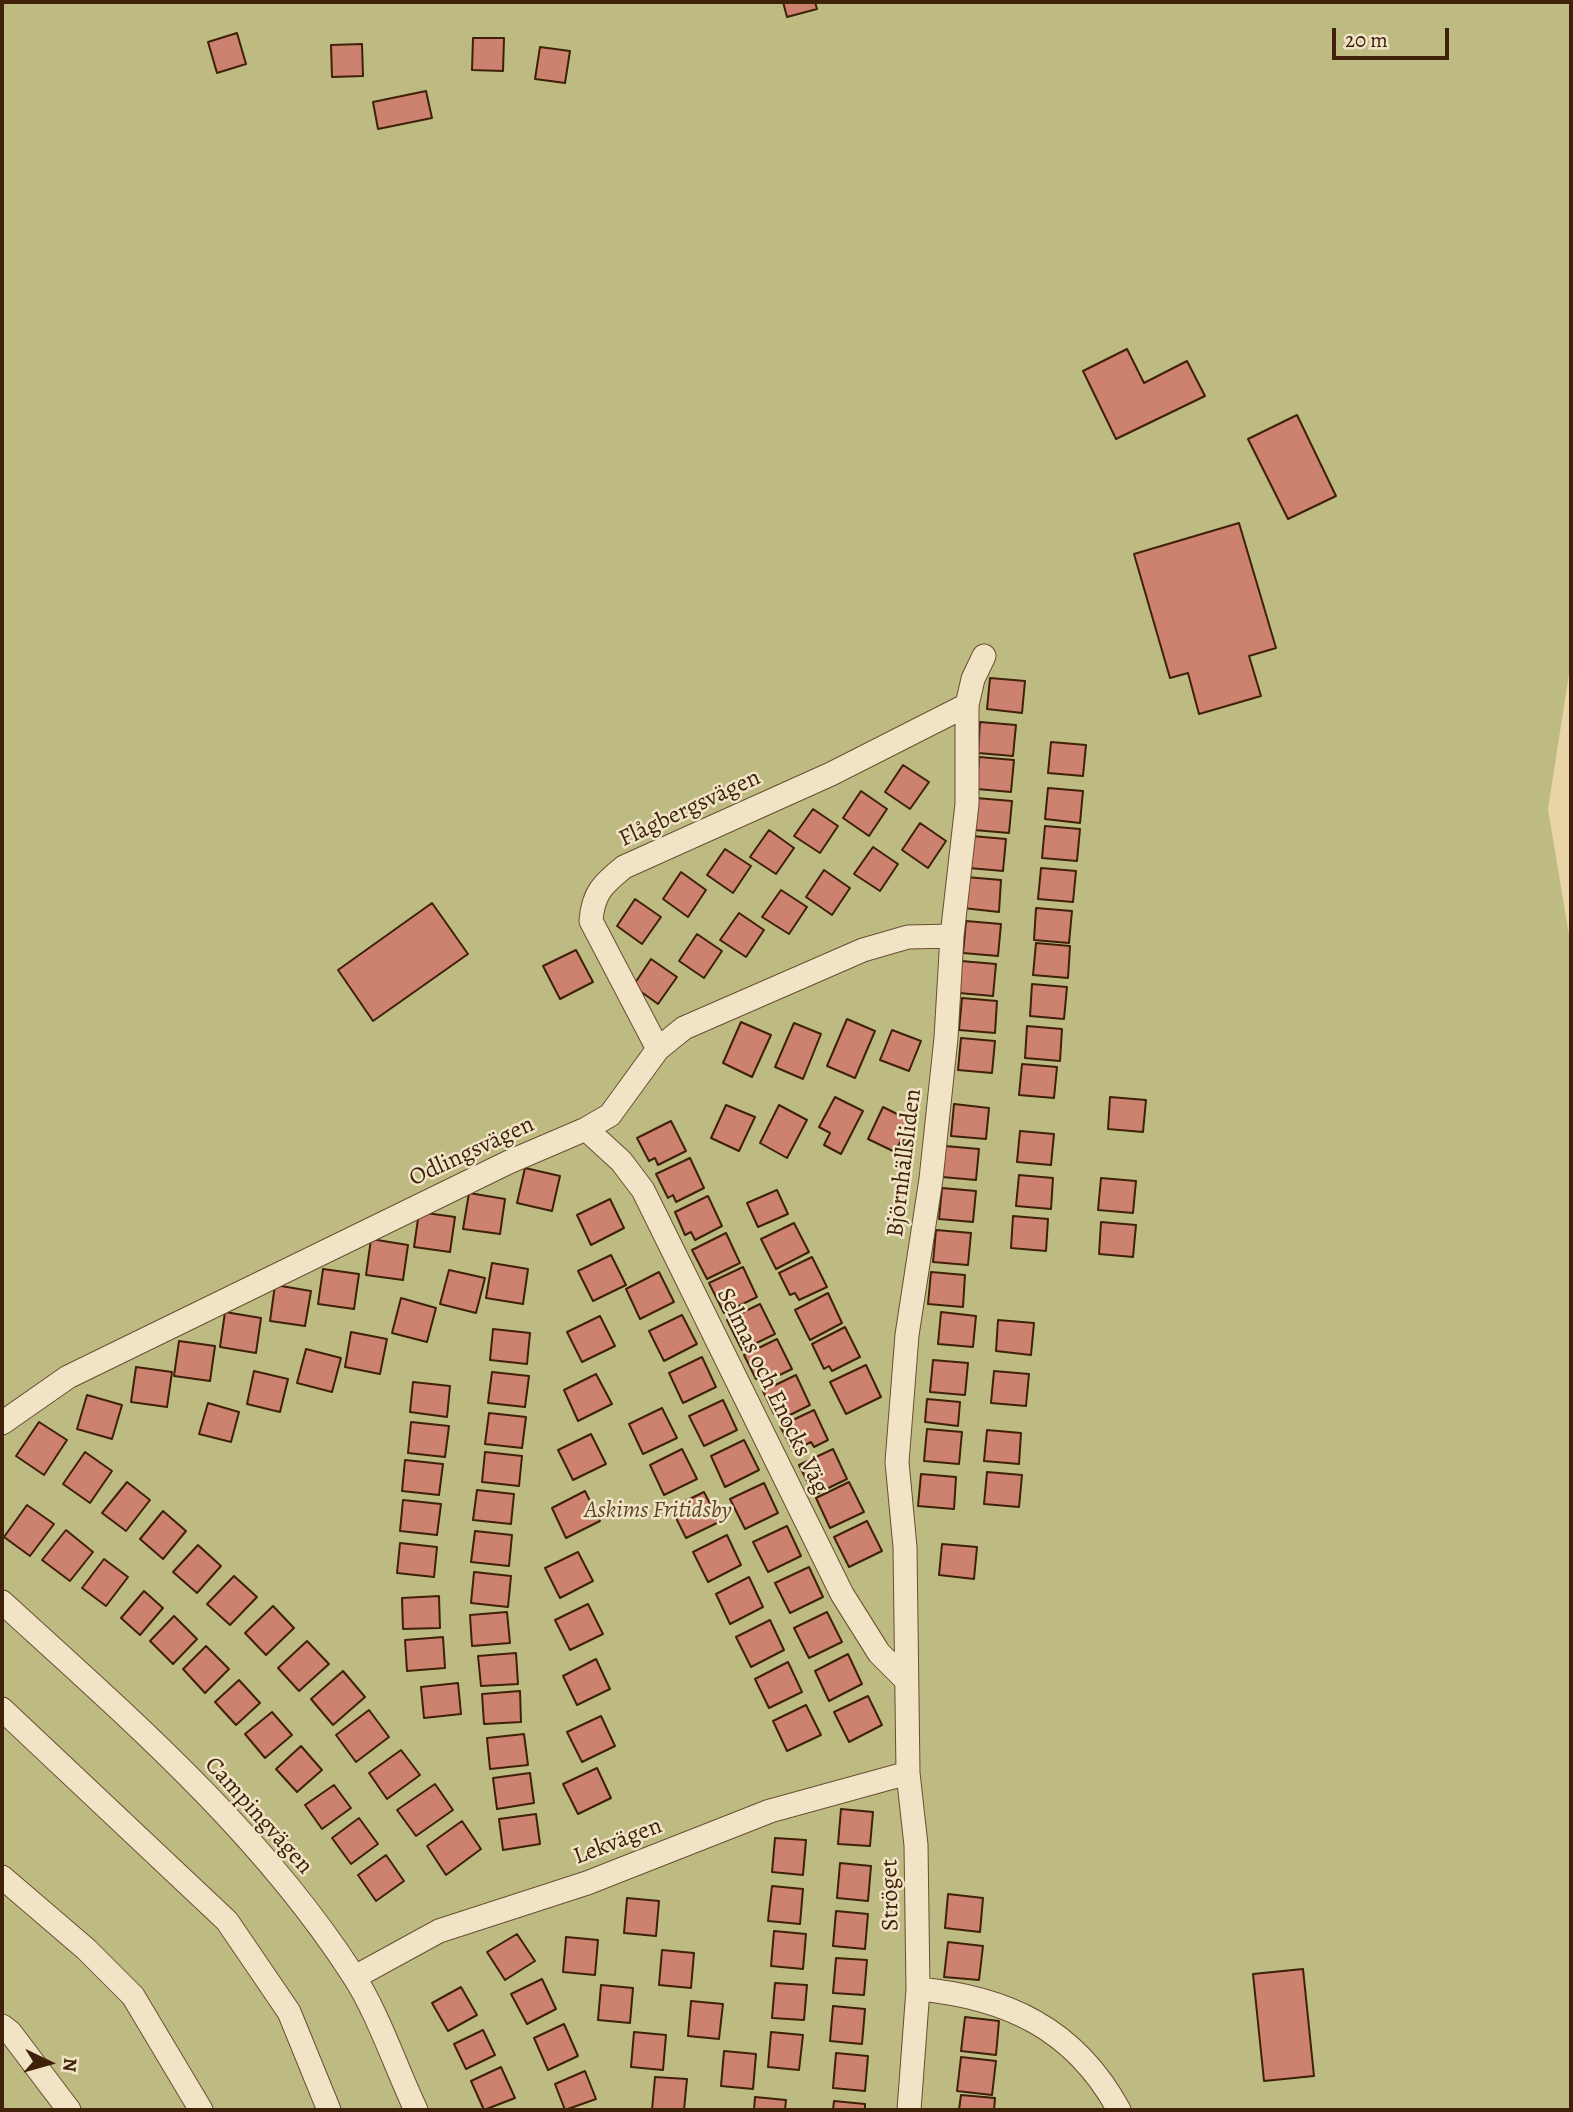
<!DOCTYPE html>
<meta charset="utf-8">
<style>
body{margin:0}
#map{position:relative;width:1573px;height:2112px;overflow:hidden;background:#e9d4a7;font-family:Alegreya,serif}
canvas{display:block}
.frame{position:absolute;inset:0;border:4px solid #3e2108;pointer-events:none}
.north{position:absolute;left:14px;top:2028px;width:70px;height:70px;-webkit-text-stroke:5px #f1e3c6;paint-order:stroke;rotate:95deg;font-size:19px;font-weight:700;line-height:28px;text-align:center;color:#3e2108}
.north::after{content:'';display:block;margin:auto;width:24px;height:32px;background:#3e2108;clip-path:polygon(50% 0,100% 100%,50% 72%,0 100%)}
.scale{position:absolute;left:1332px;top:28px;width:117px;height:32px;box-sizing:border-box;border:4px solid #3e2108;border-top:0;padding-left:9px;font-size:21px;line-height:24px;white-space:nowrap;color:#3e2108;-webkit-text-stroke:5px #f1e3c6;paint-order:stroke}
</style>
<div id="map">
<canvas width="1573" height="2112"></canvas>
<div class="frame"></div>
<div class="north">N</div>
<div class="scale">20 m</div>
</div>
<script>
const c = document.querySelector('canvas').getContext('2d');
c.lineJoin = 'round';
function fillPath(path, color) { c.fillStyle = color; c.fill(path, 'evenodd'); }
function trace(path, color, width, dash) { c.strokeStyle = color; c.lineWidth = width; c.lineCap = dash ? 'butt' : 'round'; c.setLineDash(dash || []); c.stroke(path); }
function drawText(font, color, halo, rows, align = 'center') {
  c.font = font + ' Alegreya,serif'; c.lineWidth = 5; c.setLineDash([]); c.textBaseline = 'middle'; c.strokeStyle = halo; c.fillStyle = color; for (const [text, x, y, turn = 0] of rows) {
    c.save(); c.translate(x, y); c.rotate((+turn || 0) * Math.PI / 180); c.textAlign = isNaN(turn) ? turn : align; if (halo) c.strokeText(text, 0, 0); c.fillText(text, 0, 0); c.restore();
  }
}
fillPath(new Path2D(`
 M 2,2 L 1571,2 L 1571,661 L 1548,809 L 1571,947 L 1571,2110 L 2,2110 Z`), '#bebb82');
const building = new Path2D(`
 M 783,2 L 815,2 L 817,9 L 787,17 Z
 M 237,33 L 246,64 L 217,73 L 208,42 Z
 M 473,38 L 504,38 L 503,71 L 472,70 Z
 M 362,44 L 363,76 L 332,77 L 331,45 Z
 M 540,47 L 570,51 L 565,83 L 535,79 Z
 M 426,91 L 432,118 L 378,129 L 373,102 Z
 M 1127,349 L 1144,383 L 1187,361 L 1205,396 L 1116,439 L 1083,371 Z
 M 1297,415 L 1336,496 L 1288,519 L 1248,439 Z
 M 1239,523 L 1276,648 L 1249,656 L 1261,696 L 1199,714 L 1188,673 L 1170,678 L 1134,554 Z
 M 990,678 L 1025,681 L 1022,713 L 987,709 Z
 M 980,722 L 1016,725 L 1013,756 L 978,753 Z
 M 1051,742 L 1086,745 L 1083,776 L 1048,773 Z
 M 979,757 L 1014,760 L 1011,792 L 977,789 Z
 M 903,765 L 929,782 L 910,809 L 885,792 Z
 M 1048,788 L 1083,791 L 1080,823 L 1045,819 Z
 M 861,791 L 887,809 L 869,836 L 843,818 Z
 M 976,798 L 1012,801 L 1009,833 L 974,830 Z
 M 813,809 L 838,826 L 820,853 L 794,836 Z
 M 920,823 L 946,841 L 928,868 L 902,850 Z
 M 1045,826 L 1080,829 L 1077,861 L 1042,858 Z
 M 769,830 L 794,848 L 776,874 L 750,857 Z
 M 972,836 L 1006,839 L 1003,871 L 969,868 Z
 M 873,847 L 898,864 L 880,891 L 854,874 Z
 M 725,849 L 751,866 L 733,893 L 707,875 Z
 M 1041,868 L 1076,871 L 1073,902 L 1038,899 Z
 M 824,870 L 850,888 L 832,915 L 806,897 Z
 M 681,872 L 706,890 L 688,917 L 663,899 Z
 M 966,877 L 1001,880 L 999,912 L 963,908 Z
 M 781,890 L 807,907 L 789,934 L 762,917 Z
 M 635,899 L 661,917 L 642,944 L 617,926 Z
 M 432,903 L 468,954 L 373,1021 L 338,970 Z
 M 1036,908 L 1072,911 L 1069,943 L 1034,940 Z
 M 739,913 L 764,930 L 746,957 L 720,940 Z
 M 966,921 L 1001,924 L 998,956 L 963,953 Z
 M 697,934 L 722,951 L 704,978 L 679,961 Z
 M 1036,943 L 1070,946 L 1068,978 L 1033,975 Z
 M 576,950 L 593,982 L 560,999 L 543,966 Z
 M 651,959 L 677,977 L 658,1004 L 633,986 Z
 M 961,961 L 996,964 L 993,996 L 959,993 Z
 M 1032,984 L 1067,987 L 1064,1019 L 1030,1016 Z
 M 962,998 L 997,1001 L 995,1033 L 959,1030 Z
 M 847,1019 L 875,1031 L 855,1078 L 827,1066 Z
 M 741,1022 L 771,1035 L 752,1077 L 723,1063 Z
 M 794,1023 L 821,1034 L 803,1079 L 775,1067 Z
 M 1027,1026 L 1062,1029 L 1060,1061 L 1025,1058 Z
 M 892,1030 L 921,1041 L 909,1071 L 880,1060 Z
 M 961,1038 L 995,1041 L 992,1073 L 958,1070 Z
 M 1022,1064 L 1057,1067 L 1054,1098 L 1019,1095 Z
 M 835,1097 L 863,1111 L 841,1154 L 824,1145 L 830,1133 L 819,1127 Z
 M 1110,1097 L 1146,1100 L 1143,1132 L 1108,1129 Z
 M 954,1104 L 989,1108 L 986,1139 L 951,1136 Z
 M 726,1105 L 755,1117 L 739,1151 L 711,1138 Z
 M 779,1105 L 807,1120 L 787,1158 L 760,1143 Z
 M 883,1107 L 911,1121 L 895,1152 L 868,1139 Z
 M 671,1121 L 686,1151 L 658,1165 L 655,1158 L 649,1161 L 637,1138 Z
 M 1020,1131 L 1054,1134 L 1051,1165 L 1017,1162 Z
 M 945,1146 L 979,1149 L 976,1180 L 942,1177 Z
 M 690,1158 L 704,1188 L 676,1202 L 673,1195 L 668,1198 L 656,1174 Z
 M 525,1168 L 560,1176 L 552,1211 L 517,1203 Z
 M 1019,1175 L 1053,1178 L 1051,1209 L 1016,1206 Z
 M 1101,1178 L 1136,1181 L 1133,1213 L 1098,1210 Z
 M 942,1188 L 976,1191 L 973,1222 L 939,1219 Z
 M 777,1190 L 788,1214 L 758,1227 L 747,1203 Z
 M 469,1193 L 505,1199 L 500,1234 L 463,1229 Z
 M 708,1196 L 722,1226 L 695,1240 L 691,1232 L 685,1235 L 675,1212 Z
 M 610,1199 L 624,1228 L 591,1245 L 577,1215 Z
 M 419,1212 L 455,1217 L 450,1252 L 414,1247 Z
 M 1013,1216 L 1048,1219 L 1046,1251 L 1011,1248 Z
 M 1101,1222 L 1136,1225 L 1133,1257 L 1099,1254 Z
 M 794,1223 L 809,1252 L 776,1269 L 761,1239 Z
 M 936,1230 L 971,1233 L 968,1265 L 933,1262 Z
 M 726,1233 L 740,1263 L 707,1279 L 692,1250 Z
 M 371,1239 L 408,1245 L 403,1280 L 366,1275 Z
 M 611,1255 L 626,1285 L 593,1301 L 578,1271 Z
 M 812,1257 L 827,1287 L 799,1300 L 795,1293 L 790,1295 L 779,1273 Z
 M 492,1263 L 528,1269 L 523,1304 L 486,1298 Z
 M 743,1267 L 757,1297 L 724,1313 L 709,1283 Z
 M 323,1269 L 359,1274 L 354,1309 L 318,1304 Z
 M 449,1270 L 485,1278 L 476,1313 L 440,1304 Z
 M 659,1272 L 674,1302 L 640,1319 L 626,1289 Z
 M 931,1272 L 965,1275 L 963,1307 L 928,1304 Z
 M 275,1285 L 311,1291 L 305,1326 L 270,1321 Z
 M 828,1293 L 842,1323 L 810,1340 L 795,1310 Z
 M 401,1298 L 436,1308 L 427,1342 L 392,1333 Z
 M 760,1304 L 775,1334 L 742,1350 L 727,1320 Z
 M 225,1312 L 261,1318 L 256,1353 L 220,1347 Z
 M 941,1312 L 976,1316 L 973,1347 L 938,1344 Z
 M 682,1315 L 697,1344 L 664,1361 L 649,1331 Z
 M 600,1316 L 615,1346 L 582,1362 L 567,1332 Z
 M 998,1320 L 1034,1323 L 1031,1355 L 996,1351 Z
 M 845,1327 L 860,1357 L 832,1371 L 829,1366 L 824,1369 L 812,1344 Z
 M 493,1329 L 530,1333 L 527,1364 L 490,1360 Z
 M 351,1332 L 387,1339 L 380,1374 L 345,1367 Z
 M 777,1339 L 792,1369 L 765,1382 L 762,1376 L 756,1379 L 744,1355 Z
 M 179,1341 L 215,1346 L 210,1381 L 174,1376 Z
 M 306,1349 L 341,1358 L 332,1392 L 297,1383 Z
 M 702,1357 L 716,1387 L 683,1403 L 669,1373 Z
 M 933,1360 L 968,1363 L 965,1395 L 930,1392 Z
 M 866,1365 L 881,1397 L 846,1414 L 830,1382 Z
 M 136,1367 L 172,1372 L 167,1407 L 131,1402 Z
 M 254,1371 L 288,1379 L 280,1412 L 247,1404 Z
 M 994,1371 L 1029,1374 L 1026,1406 L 991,1403 Z
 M 492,1372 L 529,1376 L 525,1407 L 488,1403 Z
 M 596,1374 L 612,1404 L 578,1421 L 564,1390 Z
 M 796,1375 L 810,1405 L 782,1419 L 778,1412 L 774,1414 L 763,1391 Z
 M 413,1382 L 450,1386 L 447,1417 L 410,1412 Z
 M 87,1395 L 122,1405 L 112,1439 L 77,1429 Z
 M 927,1399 L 960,1402 L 958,1426 L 925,1422 Z
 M 723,1400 L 737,1430 L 704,1446 L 689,1416 Z
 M 208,1403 L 239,1412 L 231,1442 L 199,1434 Z
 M 662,1408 L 677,1438 L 643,1454 L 629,1424 Z
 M 814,1410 L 828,1440 L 814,1447 L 811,1442 L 793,1451 L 780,1426 Z
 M 489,1413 L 526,1417 L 522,1448 L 485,1444 Z
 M 39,1422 L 67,1440 L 44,1475 L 16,1456 Z
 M 411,1422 L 449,1426 L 445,1457 L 408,1453 Z
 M 927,1429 L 962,1432 L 959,1464 L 924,1461 Z
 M 987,1430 L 1021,1433 L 1019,1464 L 984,1461 Z
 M 591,1434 L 606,1464 L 573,1480 L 558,1450 Z
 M 744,1440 L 759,1470 L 725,1487 L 711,1456 Z
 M 682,1449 L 697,1479 L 664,1495 L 650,1465 Z
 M 833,1449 L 847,1479 L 814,1495 L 799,1465 Z
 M 85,1452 L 112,1471 L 90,1503 L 63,1484 Z
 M 485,1452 L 522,1456 L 519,1486 L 482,1482 Z
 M 405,1460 L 443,1464 L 439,1495 L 402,1491 Z
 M 987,1472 L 1022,1475 L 1019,1507 L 984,1504 Z
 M 921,1474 L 956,1477 L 954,1509 L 918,1506 Z
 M 127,1482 L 150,1500 L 126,1531 L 102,1513 Z
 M 849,1482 L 864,1512 L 830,1528 L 816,1498 Z
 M 764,1483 L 778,1513 L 745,1529 L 730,1499 Z
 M 477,1490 L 514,1494 L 511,1524 L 473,1520 Z
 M 585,1491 L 600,1521 L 566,1538 L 552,1508 Z
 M 704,1492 L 719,1522 L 686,1538 L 671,1508 Z
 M 403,1500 L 441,1504 L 437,1535 L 400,1531 Z
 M 27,1505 L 54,1524 L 30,1556 L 4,1537 Z
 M 163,1511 L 186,1531 L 163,1559 L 140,1539 Z
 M 867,1521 L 882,1551 L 849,1567 L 834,1537 Z
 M 787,1526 L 801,1556 L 768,1572 L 753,1542 Z
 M 66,1530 L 93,1552 L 70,1581 L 42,1560 Z
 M 475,1531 L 512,1535 L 509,1566 L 471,1562 Z
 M 727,1535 L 741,1565 L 708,1582 L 693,1552 Z
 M 400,1543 L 437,1547 L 434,1577 L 397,1573 Z
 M 942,1544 L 977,1547 L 974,1579 L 939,1575 Z
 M 198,1545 L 221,1566 L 197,1593 L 173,1572 Z
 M 578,1552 L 593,1581 L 560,1598 L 545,1568 Z
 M 104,1559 L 128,1577 L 106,1606 L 82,1588 Z
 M 809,1567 L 823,1597 L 790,1613 L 775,1583 Z
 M 474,1572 L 511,1576 L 508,1607 L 471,1603 Z
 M 234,1576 L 257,1597 L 230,1625 L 207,1604 Z
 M 749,1577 L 763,1607 L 730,1624 L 716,1594 Z
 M 144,1591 L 163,1608 L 140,1635 L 121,1618 Z
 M 439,1596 L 440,1628 L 403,1629 L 402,1598 Z
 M 588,1604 L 603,1634 L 570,1650 L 555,1620 Z
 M 273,1606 L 294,1628 L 266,1655 L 245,1633 Z
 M 507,1612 L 510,1643 L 472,1646 L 470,1615 Z
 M 827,1612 L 842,1642 L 809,1658 L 794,1628 Z
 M 174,1616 L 197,1639 L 173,1664 L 150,1641 Z
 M 770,1620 L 784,1650 L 751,1667 L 736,1637 Z
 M 443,1637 L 445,1668 L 407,1671 L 405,1640 Z
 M 307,1641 L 329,1664 L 299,1691 L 278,1668 Z
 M 206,1646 L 229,1669 L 205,1693 L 183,1669 Z
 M 516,1653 L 518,1684 L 481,1686 L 478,1656 Z
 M 848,1654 L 862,1684 L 829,1701 L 815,1671 Z
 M 596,1659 L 610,1689 L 577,1705 L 563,1676 Z
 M 788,1662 L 802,1692 L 769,1708 L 755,1679 Z
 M 343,1671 L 365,1697 L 333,1725 L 311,1699 Z
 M 239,1680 L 260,1703 L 236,1725 L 215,1702 Z
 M 458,1683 L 461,1714 L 424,1718 L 421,1687 Z
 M 520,1691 L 521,1722 L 484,1724 L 482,1694 Z
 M 868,1696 L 882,1725 L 849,1742 L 834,1712 Z
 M 806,1705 L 821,1735 L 787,1751 L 773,1721 Z
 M 369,1710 L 389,1737 L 356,1762 L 336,1735 Z
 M 272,1712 L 292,1735 L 265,1758 L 245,1734 Z
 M 601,1716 L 615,1746 L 582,1762 L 567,1732 Z
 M 524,1734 L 528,1765 L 490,1769 L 487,1738 Z
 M 301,1746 L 322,1770 L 297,1792 L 276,1769 Z
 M 401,1750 L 420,1775 L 387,1799 L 369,1773 Z
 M 597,1768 L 611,1798 L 578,1814 L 563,1784 Z
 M 530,1773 L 534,1803 L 497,1809 L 493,1778 Z
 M 435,1784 L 453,1810 L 416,1836 L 397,1810 Z
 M 334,1785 L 351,1808 L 322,1829 L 305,1805 Z
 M 841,1809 L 873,1812 L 870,1846 L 838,1844 Z
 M 536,1814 L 540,1844 L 503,1850 L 499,1819 Z
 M 359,1818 L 378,1844 L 351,1864 L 332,1838 Z
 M 462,1821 L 481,1849 L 446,1875 L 427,1846 Z
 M 775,1838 L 806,1840 L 803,1875 L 772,1872 Z
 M 386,1855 L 404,1881 L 376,1901 L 358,1875 Z
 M 840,1863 L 871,1866 L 868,1901 L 837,1898 Z
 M 772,1886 L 803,1889 L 800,1924 L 768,1921 Z
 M 948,1894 L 983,1898 L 980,1932 L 945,1928 Z
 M 627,1898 L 659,1901 L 656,1936 L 624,1933 Z
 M 836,1911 L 868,1914 L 865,1949 L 833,1946 Z
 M 774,1931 L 806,1934 L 803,1969 L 771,1966 Z
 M 517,1934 L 535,1961 L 505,1980 L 487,1952 Z
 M 566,1937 L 598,1940 L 595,1975 L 563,1972 Z
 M 948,1942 L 983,1946 L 979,1980 L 944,1977 Z
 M 662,1950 L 694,1953 L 691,1988 L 659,1985 Z
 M 836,1958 L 867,1960 L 864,1995 L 833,1993 Z
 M 1303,1969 L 1314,2076 L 1264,2081 L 1253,1974 Z
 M 542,1979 L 556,2009 L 527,2024 L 511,1994 Z
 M 775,1983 L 807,1985 L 804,2020 L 772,2018 Z
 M 601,1985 L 633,1988 L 630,2023 L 598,2020 Z
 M 461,1987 L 477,2015 L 448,2031 L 432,2003 Z
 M 691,2001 L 723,2004 L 719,2039 L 688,2036 Z
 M 833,2006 L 865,2009 L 862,2044 L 830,2041 Z
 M 965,2017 L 999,2021 L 996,2055 L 961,2051 Z
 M 564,2024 L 578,2056 L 548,2070 L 534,2038 Z
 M 483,2030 L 495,2055 L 466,2069 L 454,2044 Z
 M 634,2032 L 666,2035 L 663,2070 L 631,2067 Z
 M 771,2032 L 803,2035 L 799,2070 L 768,2067 Z
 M 724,2051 L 756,2054 L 753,2089 L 721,2086 Z
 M 836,2053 L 868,2056 L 865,2091 L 833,2088 Z
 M 961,2057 L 996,2061 L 992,2095 L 957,2091 Z
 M 501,2067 L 515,2098 L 484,2110 L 471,2081 Z
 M 585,2071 L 596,2099 L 565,2110 L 555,2084 Z
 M 655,2077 L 687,2079 L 684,2110 L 652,2110 Z
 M 961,2095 L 995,2098 L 994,2110 L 959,2110 Z
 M 755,2097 L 786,2100 L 785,2110 L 754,2110 Z
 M 834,2101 L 865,2104 L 865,2110 L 833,2110 Z`);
fillPath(building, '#cd816f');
trace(building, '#3e2108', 2);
const service = new Path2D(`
 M 658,1049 L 591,921 C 593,893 603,884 624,867 L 831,774 L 967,705
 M 586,1129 L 621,1161 L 643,1190 L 842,1594 L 879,1653 L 906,1680
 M 2,1423 L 68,1377 L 509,1162 L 586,1129 L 610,1115 L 658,1049 L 684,1028 L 863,950 L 908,937 L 952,936
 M 2,1602 C 128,1717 260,1831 353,1975 C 377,2011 397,2070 416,2110
 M 2,1709 L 227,1921 L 289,2012 L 329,2110
 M 2,1877 L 86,1949 L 133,1996 L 201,2110
 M 355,1977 L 439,1931 L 587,1883 L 770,1811 L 908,1773
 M 918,1989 C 1007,1997 1075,2029 1119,2110
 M 2,2026 L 10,2032 L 69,2110
 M 909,2110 L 918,1989 L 916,1845 L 908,1773 L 905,1547 L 897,1462 L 907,1335 L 931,1179 L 946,1038 L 952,936 L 967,804 L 967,705 L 973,679 L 984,656`);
trace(service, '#694e30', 25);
trace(service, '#f1e3c6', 23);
drawText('24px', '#3e2108', '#f1e3c6', [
 ["Flågbergsvägen",690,809,-25],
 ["Odlingsvägen",472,1152,-25],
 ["Björnhällsliden",905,1163,-83],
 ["Selmas och Enocks Väg",772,1391,64],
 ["Campingvägen",258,1816,48],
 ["Lekvägen",618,1842,-21],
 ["Ströget",891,1895,-91]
]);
drawText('italic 24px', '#5e4826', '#f1e3c6', [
 ["Askims Fritidsby",658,1511]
]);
</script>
